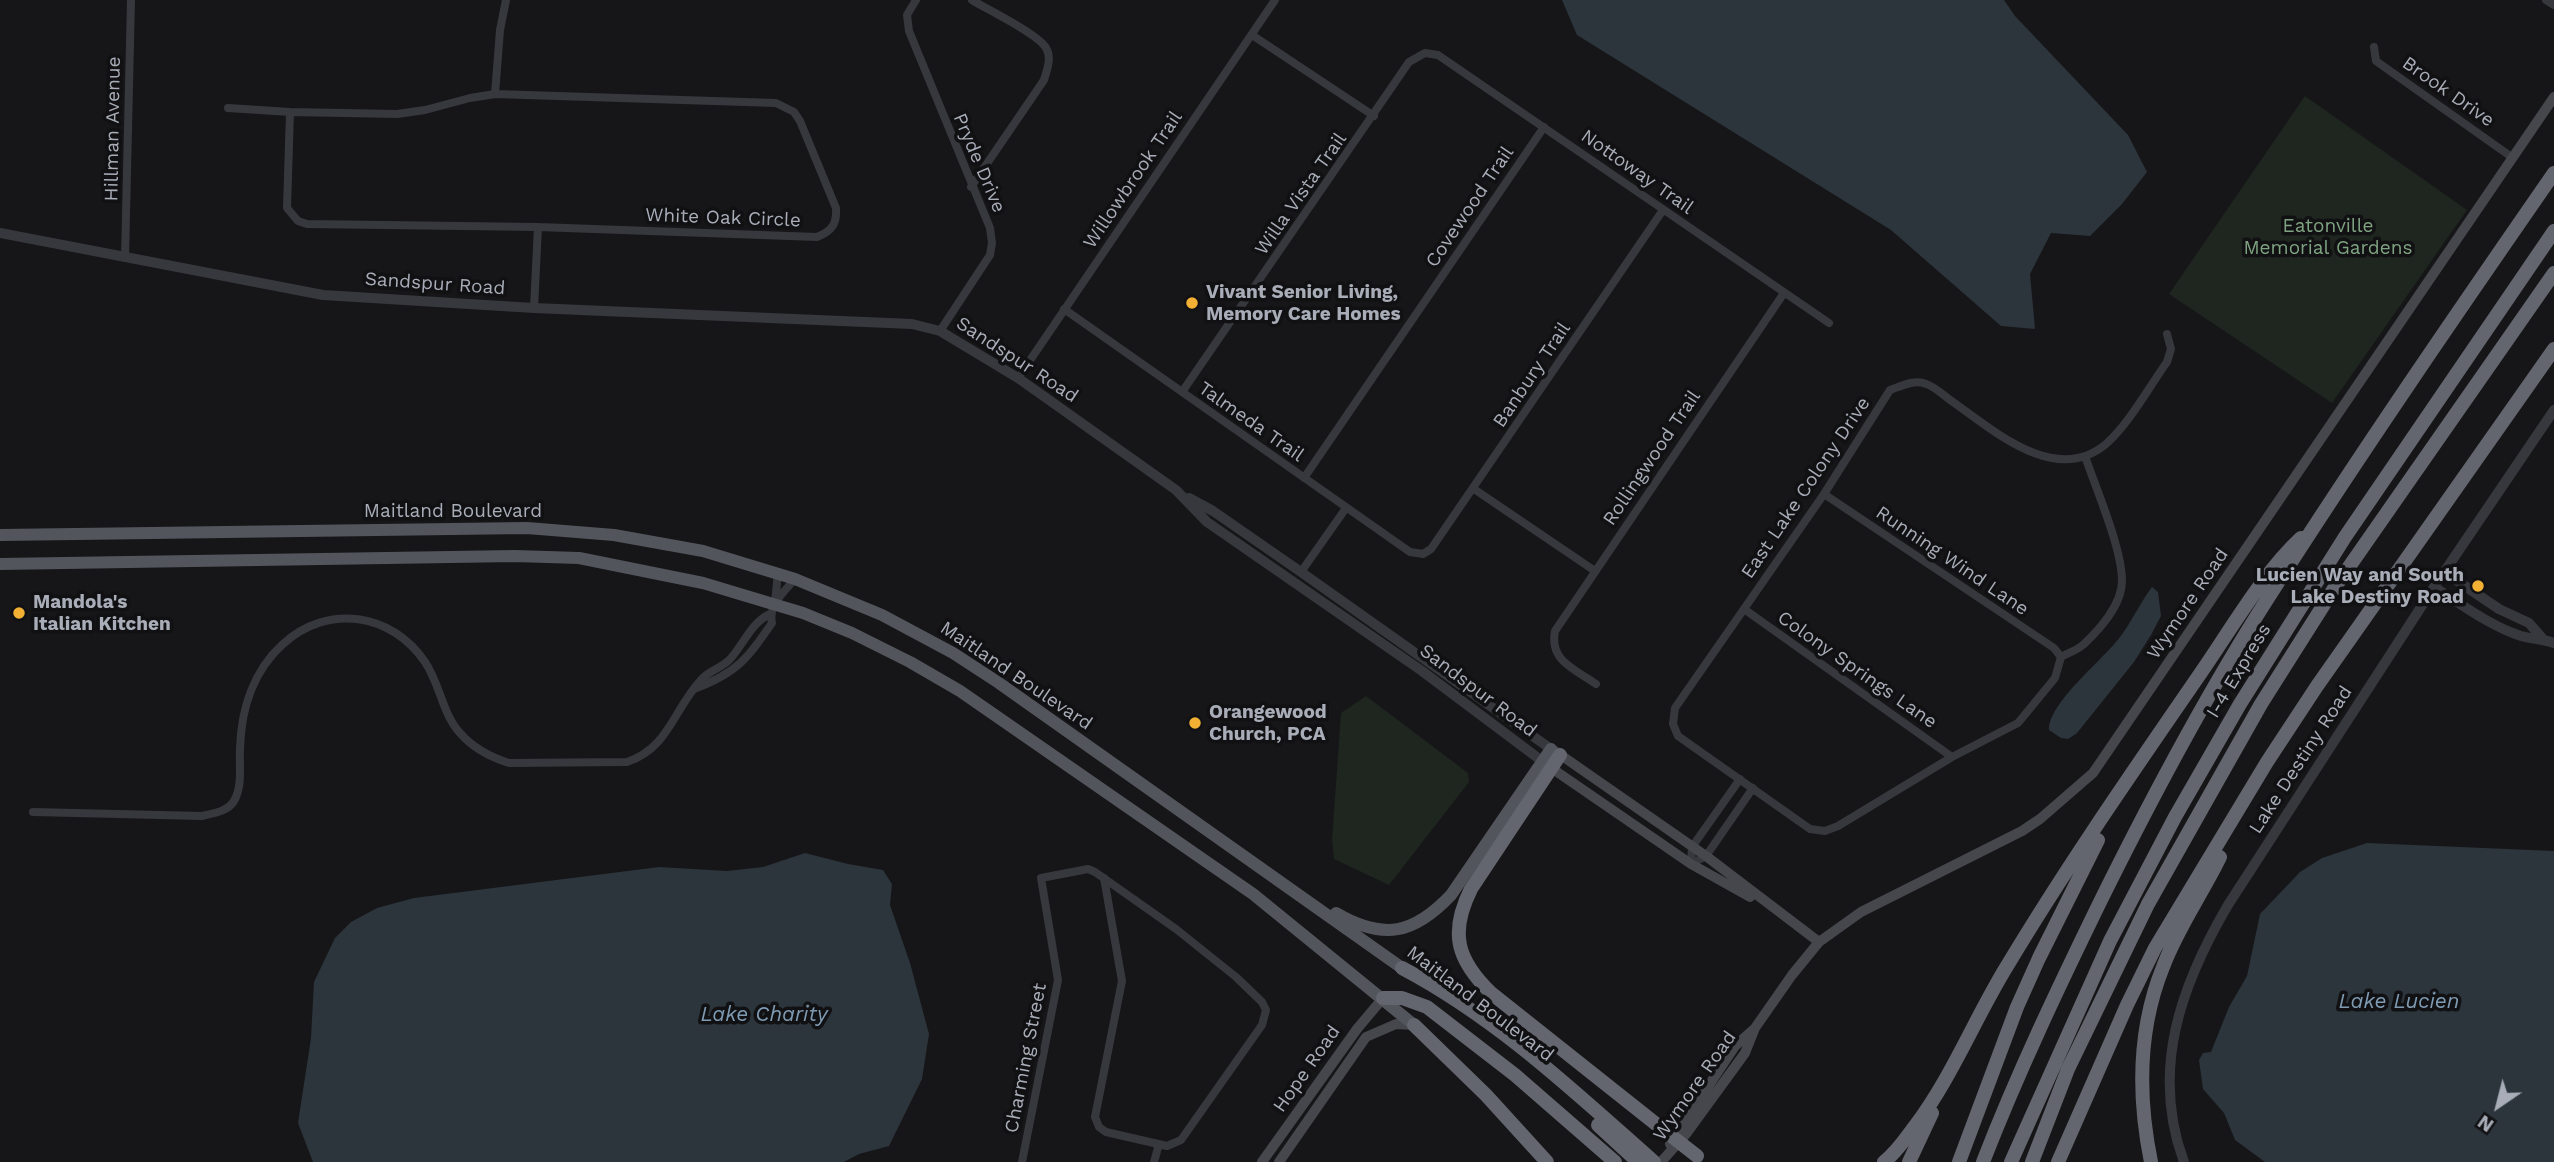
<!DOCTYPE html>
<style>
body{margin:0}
#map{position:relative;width:2554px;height:1162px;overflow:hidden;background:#161618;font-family:"Work Sans",sans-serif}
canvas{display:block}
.north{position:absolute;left:2463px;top:1071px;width:70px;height:70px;-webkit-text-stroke:5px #111113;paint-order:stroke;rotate:215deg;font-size:19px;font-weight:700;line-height:28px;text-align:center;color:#a8adb8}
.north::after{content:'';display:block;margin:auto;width:24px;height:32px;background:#a8adb8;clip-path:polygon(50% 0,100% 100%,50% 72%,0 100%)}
</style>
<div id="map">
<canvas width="2554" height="1162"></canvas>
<div class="north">N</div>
</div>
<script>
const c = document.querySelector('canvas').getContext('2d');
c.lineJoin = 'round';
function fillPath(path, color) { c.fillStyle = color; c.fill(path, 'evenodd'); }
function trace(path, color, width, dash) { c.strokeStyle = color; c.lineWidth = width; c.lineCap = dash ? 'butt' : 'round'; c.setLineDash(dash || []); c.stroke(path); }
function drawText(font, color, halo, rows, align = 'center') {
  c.font = font + ' "Work Sans",sans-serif'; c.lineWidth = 7; c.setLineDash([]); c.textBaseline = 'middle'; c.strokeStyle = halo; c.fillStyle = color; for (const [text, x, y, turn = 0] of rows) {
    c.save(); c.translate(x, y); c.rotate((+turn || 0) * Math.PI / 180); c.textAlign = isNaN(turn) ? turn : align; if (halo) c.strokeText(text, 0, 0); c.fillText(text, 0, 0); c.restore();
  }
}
fillPath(new Path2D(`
 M 2305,96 L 2467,210 L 2332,403 L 2169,294 Z
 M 1366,696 L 1468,773 L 1469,782 L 1389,885 L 1334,859 L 1332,840 L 1341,713 Z`), '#1e261f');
fillPath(new Path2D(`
 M 1562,0 L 2004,0 L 2015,16 L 2128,135 L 2147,172 L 2122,204 L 2090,236 L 2051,233 L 2030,274 L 2035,329 L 2001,326 L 1891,230 L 1577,35 Z
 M 2152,587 L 2158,592 L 2161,616 L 2151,635 L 2134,662 L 2077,733 L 2068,739 L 2061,738 L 2049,730 C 2048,703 2104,659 2120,637 C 2132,621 2140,603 2152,587 Z
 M 2367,843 L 2554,851 L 2554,1162 L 2265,1162 L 2235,1140 L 2224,1113 L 2203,1089 L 2199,1060 L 2203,1053 L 2211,1052 L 2229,1007 L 2247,976 L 2260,914 L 2300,872 L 2322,858 Z
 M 805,853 L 848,864 L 883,870 L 892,884 L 890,905 L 910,963 L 929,1034 L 922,1079 L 889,1146 L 859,1154 L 844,1162 L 313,1162 L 298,1123 L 311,1038 L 314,982 L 335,938 L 351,922 L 377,908 L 414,898 L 659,867 L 727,871 L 763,867 Z`), '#2c353c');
trace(new Path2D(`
 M 916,0 L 907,15 L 909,31 L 990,228 L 992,243 L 990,255 L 940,331
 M 2546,0 L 2554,5
 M 1252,35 L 1374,116
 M 2374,47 L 2376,61 L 2513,158
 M 495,94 L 500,30 L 506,0
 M 228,108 L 290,112 L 397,114 L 425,110 L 470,98 L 495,94 L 776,103 L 794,112 L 800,121 L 836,208 C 837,224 832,231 817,237 L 538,227 L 307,224 L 298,221 L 287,208 L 290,112
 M 971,187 L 1044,80 C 1047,70 1052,57 1046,48 C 1038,34 988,10 972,0
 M 125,258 L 131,0
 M 534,308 L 538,227
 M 1064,309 L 1410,552 L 1423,554 L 1431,549 L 1663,210
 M 1018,378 L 1275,0
 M 1182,392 L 1409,62 L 1425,53 L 1438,55 L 1829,323
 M 1304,478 L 1544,127
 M 1474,489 L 1595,571
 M 1824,494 L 2054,648 L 2061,657
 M 1301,572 L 1346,508
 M 775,603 L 778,572
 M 1744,609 L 1952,757
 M 2061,657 L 2055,678 L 2018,723 L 1952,757 L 1838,826 L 1825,831 L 1810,829 L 1678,736 L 1673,724 L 1675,708 L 1824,494 L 1890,390 C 1901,386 1915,379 1926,384 C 1936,387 1945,397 1953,402 C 1994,431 2056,486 2106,444 C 2129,424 2149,387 2167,362 L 2171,349 L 2167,334
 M 2061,657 C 2068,653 2078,650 2084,644 C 2100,629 2122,604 2122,581 C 2122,548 2096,489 2085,456
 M 1596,684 C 1575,669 1549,661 1555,631 L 1784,293
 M 694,689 C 737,673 747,659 772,623 C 768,605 784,592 795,579
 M 33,812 L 202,816 C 214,813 227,812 234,801 C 243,785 239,766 240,749 C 241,710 253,671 283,644 C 328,603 392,613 425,662 C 440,684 442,713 460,733 C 473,748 490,757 509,763 L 627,762 C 669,748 673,710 701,680 C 709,670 723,668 731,658 C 744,643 752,622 770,614
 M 1691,864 L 1692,847 L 1740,779
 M 1691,864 L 1706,856 L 1753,788
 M 1022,1162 L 1058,980 L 1041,878 L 1088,869 L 1095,872 L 1176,929 L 1236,977 L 1262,1002 L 1266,1010 L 1262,1025 L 1181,1140 L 1167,1146 L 1106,1132 L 1099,1127 L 1095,1117 L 1122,981 L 1104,878
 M 1154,1162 L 1159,1144`), '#37383d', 8);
trace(new Path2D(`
 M 0,233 L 323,295 L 534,308 L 912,324 L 940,331 L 1018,378 L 1176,490 L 1207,522 L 1422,671 L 1542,761
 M 1189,498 L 1213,511 L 1301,572 L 1551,749
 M 2444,572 L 2499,609 L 2529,623 L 2543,639
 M 2434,587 C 2461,604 2490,626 2521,636 C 2532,639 2543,639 2554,643
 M 2184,1162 C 2150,1070 2181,985 2228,905 L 2434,587 L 2554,410`), '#37383d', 10);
trace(new Path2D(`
 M 1555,751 L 1706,856 L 1819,942
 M 1547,765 L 1691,864 L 1750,897
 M 1670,1144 L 1735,1046 L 1753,1030
 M 1262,1162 L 1357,1029 L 1383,998
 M 1279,1162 L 1366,1037 L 1396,1024 L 1414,1025
 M 1661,1162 L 1686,1134 L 1745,1053 L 1755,1028 L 1792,975 L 1819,942 L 1861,912 L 2022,831 L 2040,819 L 2093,773 L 2554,97`), '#45474d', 10);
trace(new Path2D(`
 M 0,535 L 527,528 L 614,535 L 703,551 L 795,579 L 882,615 L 953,653 L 999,683 L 1402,968
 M 0,564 L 515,556 L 579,558 L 703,583 L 803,613 L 852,633 L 910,662 L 960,691 L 1253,894 L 1414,1025
 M 1336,913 C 1384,941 1414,934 1451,895 L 1551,749`), '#53555c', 12);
trace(new Path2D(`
 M 1560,755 L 1471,889 C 1449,933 1457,960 1491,993 L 1656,1124
 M 1402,968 C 1497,1018 1575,1092 1654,1162
 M 1383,998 L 1402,998 L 1427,1007 L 1515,1075 L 1615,1162
 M 1414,1025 L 1486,1095 L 1547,1162
 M 1598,1125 L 1638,1162
 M 1884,1162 C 1897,1152 1905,1139 1915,1126 C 1952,1077 1975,1018 2007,966 C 2067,866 2134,770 2200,674 C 2230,631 2263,573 2301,538
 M 1909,1162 L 1932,1113
 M 1959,1162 L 2017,1007 L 2039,958 L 2098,840
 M 1983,1162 C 2018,1072 2059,986 2101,900 C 2152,797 2206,695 2268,598 C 2360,454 2457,313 2554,173
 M 2011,1162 L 2110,941 L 2175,817 L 2240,704 L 2345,537 L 2554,231
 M 2032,1162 L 2068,1069 L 2148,904 L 2261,704 L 2335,587 L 2554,273
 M 2058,1162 L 2127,1005 L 2155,948 L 2267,762 L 2317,686 L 2554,349
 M 2151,1162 C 2138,1098 2138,1029 2163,967 C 2177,929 2202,894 2220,857`), '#63666e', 14);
trace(new Path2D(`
 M 1656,1124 L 1697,1156`), '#63666e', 14);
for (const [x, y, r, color] of [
 [1192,303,7,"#f2b134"],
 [2478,586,7,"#f2b134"],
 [19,613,7,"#f2b134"],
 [1195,723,7,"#f2b134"]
]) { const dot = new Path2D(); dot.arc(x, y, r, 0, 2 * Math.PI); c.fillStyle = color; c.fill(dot); trace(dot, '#111113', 2.5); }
drawText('19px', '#a8adb8', '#111113', [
 ["Brook Drive",2448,92,35],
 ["Hillman Avenue",113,129,-89],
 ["Pryde Drive",979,163,67],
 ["Nottoway Trail",1637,172,35],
 ["Willowbrook Trail",1133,180,-56],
 ["Willa Vista Trail",1301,194,-55],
 ["Covewood Trail",1470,207,-56],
 ["White Oak Circle",723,218,2],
 ["Sandspur Road",435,284,4],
 ["Sandspur Road",1017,360,33],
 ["Banbury Trail",1532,375,-56],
 ["Talmeda Trail",1251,422,35],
 ["Rollingwood Trail",1652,458,-56],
 ["East Lake Colony Drive",1806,488,-56],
 ["Maitland Boulevard",453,511],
 ["Running Wind Lane",1952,561,34],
 ["Wymore Road",2188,604,-56],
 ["Colony Springs Lane",1857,670,35],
 ["I-4 Express",2239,671,-59],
 ["Maitland Boulevard",1016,676,34],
 ["Sandspur Road",1478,691,37],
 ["Lake Destiny Road",2301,760,-57],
 ["Maitland Boulevard",1480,1004,37],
 ["Charming Street",1026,1058,-79],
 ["Hope Road",1307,1069,-55],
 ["Wymore Road",1695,1086,-55]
]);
drawText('19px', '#7fa381', '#111113', [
 ["Eatonville",2328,226],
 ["Memorial Gardens",2328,248]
]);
drawText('bold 19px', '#a8adb8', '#111113', [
 ["Vivant Senior Living,",1206,292],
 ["Memory Care Homes",1206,314],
 ["Lucien Way and South",2464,575,"right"],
 ["Lake Destiny Road",2464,597,"right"],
 ["Mandola's",33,602],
 ["Italian Kitchen",33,624],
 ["Orangewood",1209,712],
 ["Church, PCA",1209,734]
], 'left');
drawText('italic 21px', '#7f9bb3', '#111113', [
 ["Lake Lucien",2399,1002],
 ["Lake Charity",764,1015]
]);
</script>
